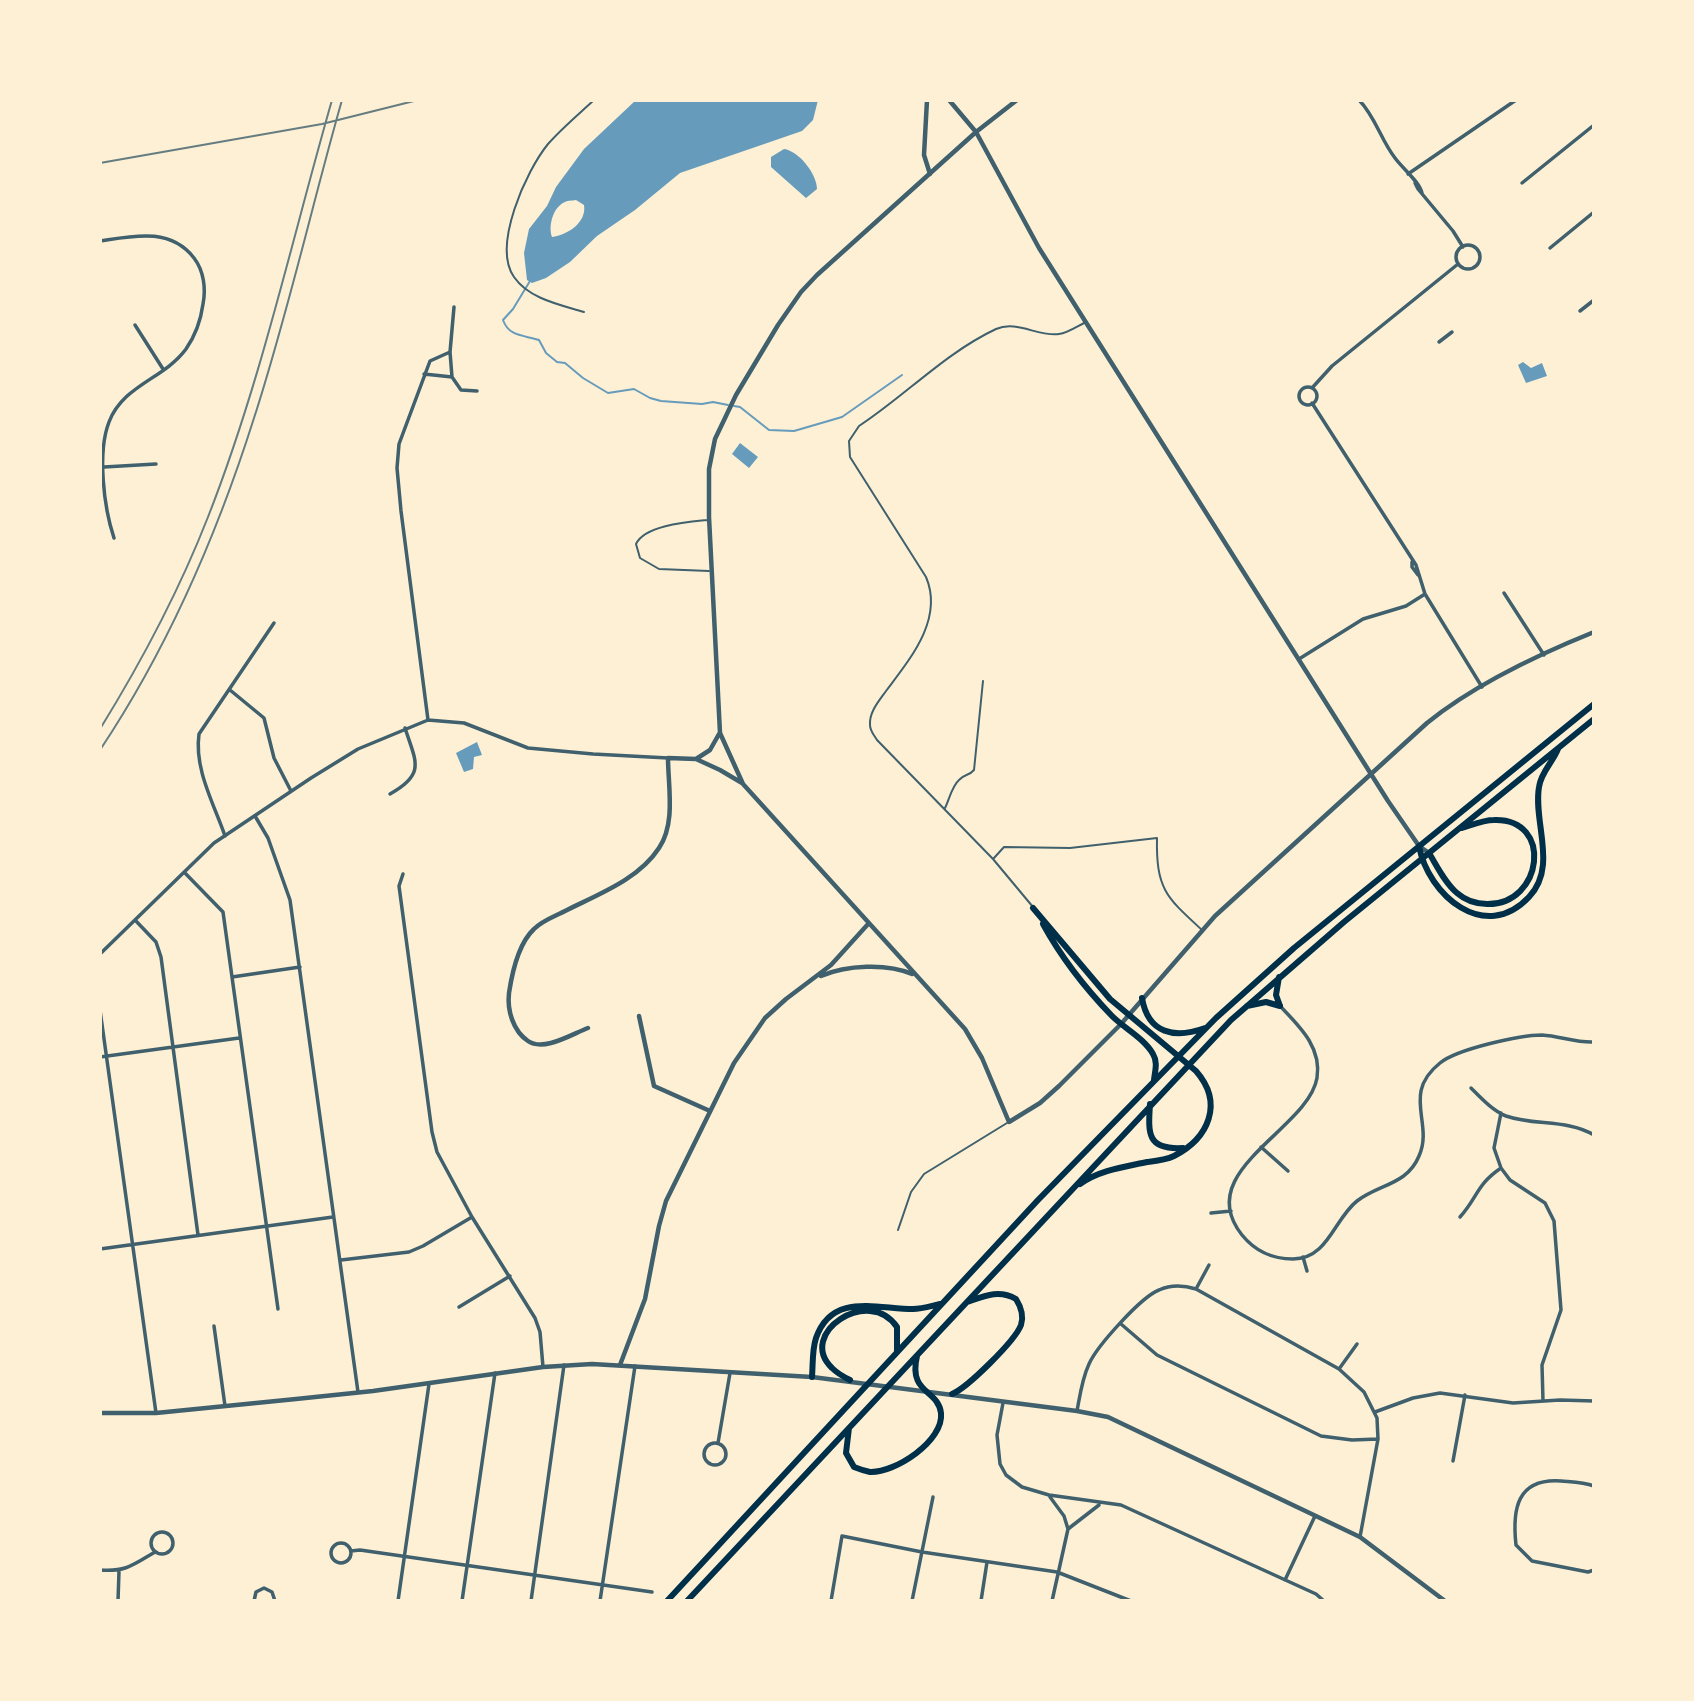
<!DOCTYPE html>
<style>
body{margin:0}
#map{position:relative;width:1694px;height:1701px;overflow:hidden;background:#fdf0d5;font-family:"Source Sans 3",sans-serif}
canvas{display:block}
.frame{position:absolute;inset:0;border:102px solid #fdf0d5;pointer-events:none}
</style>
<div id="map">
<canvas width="1694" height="1701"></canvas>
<div class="frame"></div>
</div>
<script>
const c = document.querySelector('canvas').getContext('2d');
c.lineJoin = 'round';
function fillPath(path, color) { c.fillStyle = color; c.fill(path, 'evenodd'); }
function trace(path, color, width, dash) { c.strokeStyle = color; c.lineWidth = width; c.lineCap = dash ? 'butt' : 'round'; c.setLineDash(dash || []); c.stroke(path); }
fillPath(new Path2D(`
 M 636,100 L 818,100 L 813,120 L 802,131 L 680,173 L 635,210 L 597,236 L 570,262 L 546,278 L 532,283 L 527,280 L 524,253 L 529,229 L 547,206 L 556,187 L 584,149 ZM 576,200 L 584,205 C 587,222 568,235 552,237 C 548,226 553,207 565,202 C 568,200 572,201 576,200 Z
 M 784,149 C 799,151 817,174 817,189 L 806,198 L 771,167 L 771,157 Z
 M 1523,362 L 1531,368 L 1542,363 L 1547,376 L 1526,383 L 1518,365 Z
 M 740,443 L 758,457 L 749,468 L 732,454 Z
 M 477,742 L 482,755 L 474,757 L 473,769 L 464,772 L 456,753 Z`), '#669bbc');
trace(new Path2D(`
 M 530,281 L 513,309 L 503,320 C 509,337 524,335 539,340 L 546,353 L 557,362 L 565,363 L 583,378 L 608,393 L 634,389 L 650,398 L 661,401 L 702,404 L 713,402 L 728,405
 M 734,406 L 740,407 L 769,430 L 794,431 L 842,417 L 902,375`), '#669bbc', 2);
trace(new Path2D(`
 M 584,312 C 561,305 529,299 514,277 C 492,246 526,171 548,144 C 562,128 579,114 594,100
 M 708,520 C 688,522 645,525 636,544 L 640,558 L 659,569 L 709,571
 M 945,808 C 949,800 952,786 959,780 C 964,774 969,776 974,770 L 983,681
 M 994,858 L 1004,847 L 1070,848 L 1157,838 C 1156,889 1166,897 1202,930
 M 1033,907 L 993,859 L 877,740 C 874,735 870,731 870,725 C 869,712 879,701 886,691 C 910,659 944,619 926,577 L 850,457 L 849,441 L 859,426 C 905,396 945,353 996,329 C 1017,320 1038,337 1059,334 C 1068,333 1076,327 1084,323
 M 898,1230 L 911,1192 L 924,1174 L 1007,1123`), '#3f606c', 2);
trace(new Path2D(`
 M 1359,100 C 1375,116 1381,140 1395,158 C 1403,169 1419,181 1422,193
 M 1408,174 L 1516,100
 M 1415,183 L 1418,189 L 1453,231 L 1463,247
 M 1522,183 L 1594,125
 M 100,241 C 133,236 170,227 194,258 C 204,271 206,289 203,304 C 201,319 195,336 186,349 C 164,379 123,385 109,422 C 97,453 104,508 114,538
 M1456 257a12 12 0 1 1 24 0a12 12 0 1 1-24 0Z
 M 1550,248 L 1594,212
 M 1580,311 L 1594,300
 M 135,325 L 163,369
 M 1439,342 L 1452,332
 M 450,352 L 452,377
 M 424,374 L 452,377 L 461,390 L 477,391
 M1299 396a9 9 0 1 1 18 0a9 9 0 1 1-18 0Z
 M 1312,388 L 1332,366 L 1458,264
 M 1312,403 L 1416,565 L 1425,594 L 1482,687
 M 104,467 L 156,464
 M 1412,562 L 1412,567 L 1418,575
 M 1504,593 L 1544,655
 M 1299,659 L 1363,619 L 1406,606 L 1425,594
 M 230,690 L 264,718 L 274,758 L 291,791
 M 428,720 L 401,511 L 397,468 L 399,444 L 430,361 L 450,352 L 454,307
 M 390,794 C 426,774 416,762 405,728
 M 255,816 L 268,838 L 290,900 L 358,1392
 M 225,836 C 214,804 194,769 199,734 L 274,623
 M 184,872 L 223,912 L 278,1309
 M 403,874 L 399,886 L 432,1132 L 437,1152 L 472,1217 L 535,1318 L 540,1332 L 543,1367
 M 135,920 L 156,942 L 161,957 L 198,1235
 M 100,954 L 214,843 L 311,778 L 358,749 L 428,720 L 464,723 L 528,748 L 593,754 L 668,758
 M 232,977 L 300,967
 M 1280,1006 C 1299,1026 1322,1047 1317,1078 C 1308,1130 1191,1171 1242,1235 C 1255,1251 1273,1259 1293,1259 C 1328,1259 1334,1219 1357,1201 C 1379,1184 1407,1185 1419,1156 C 1434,1123 1401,1094 1440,1063 C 1457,1049 1520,1035 1542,1035 C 1560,1036 1576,1043 1594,1042
 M 100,1010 L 156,1413
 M 100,1057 L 239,1038
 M 1471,1088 C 1481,1098 1493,1111 1506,1116 C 1535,1126 1567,1119 1594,1135
 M 1501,1113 L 1494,1148 L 1501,1168 L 1510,1180 L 1545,1203 L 1554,1221 L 1561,1310 L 1542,1365 L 1543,1401
 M 1261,1147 L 1288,1171
 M 1211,1213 L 1231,1211
 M 1460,1217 C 1478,1197 1476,1185 1501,1168
 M 100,1249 L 333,1217
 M 1303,1257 L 1307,1271
 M 341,1260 L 409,1252 L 423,1246 L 472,1217
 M 1196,1289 L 1209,1265
 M 459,1307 L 510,1276
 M 1121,1324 L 1157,1355 L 1321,1436 L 1352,1440 L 1378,1439
 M 214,1326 L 225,1406
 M 1339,1369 L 1357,1344
 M 1003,1403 L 997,1435 L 1000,1464 L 1006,1475 L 1022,1487 L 1049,1495 L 1121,1505 L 1316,1594 L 1324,1601
 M 1077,1411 C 1080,1395 1082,1379 1089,1364 C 1097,1346 1141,1297 1159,1290 C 1170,1285 1183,1285 1196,1289 L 1339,1369 L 1364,1392 L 1377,1418 L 1378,1439 L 1360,1537
 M 1375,1412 L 1413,1398 L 1440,1393 L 1513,1403 L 1560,1400 L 1594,1401
 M 718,1443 L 730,1373
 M704 1454a11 11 0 1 1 22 0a11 11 0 1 1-22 0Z
 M 1453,1461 L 1465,1395
 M 1594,1486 C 1583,1482 1572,1482 1561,1481 C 1517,1478 1512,1509 1516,1545 L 1532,1561 L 1588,1572 L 1594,1570
 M 1050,1497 L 1064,1516 L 1068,1529 L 1052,1601
 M 1068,1529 L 1099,1505
 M151 1543a11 11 0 1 1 22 0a11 11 0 1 1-22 0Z
 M331 1553a10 10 0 1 1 20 0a10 10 0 1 1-20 0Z
 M 351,1551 L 360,1550 L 652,1592
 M 100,1570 C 126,1572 133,1565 155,1552
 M 1285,1580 L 1315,1516
 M 118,1601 L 119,1571
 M 254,1601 L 256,1592 L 264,1588 L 272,1592 L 275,1601
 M 398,1601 L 429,1384
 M 462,1601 L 495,1373
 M 531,1601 L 564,1365
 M 600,1601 L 635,1366
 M 831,1601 L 842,1536 L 922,1552 L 1057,1572 L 1131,1601
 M 912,1601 L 933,1497
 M 981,1601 L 987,1562`), '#3f606c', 3.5);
trace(new Path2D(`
 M 927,100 L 924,155 L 930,174
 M 949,100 L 976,132 L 1039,248 L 1388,801 L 1419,846 L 1429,853
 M 1017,100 L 976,132 L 817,275 L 801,292 L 778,325 L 736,395 L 715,439 L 709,469 L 709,517 L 720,733 L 743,784 L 965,1029 L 982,1058 L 1009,1122 L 1040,1103 L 1059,1086 L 1121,1024 L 1215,916 L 1427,723 C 1475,684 1537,655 1594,632
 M 696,759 L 710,750 L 719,734
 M 821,976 C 846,965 887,963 912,974
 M 639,1016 L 654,1086 L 710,1111
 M 588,1028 C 572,1034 544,1052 528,1041 C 513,1031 507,1010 509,993 C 512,973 519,943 534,929 C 543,920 556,916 567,910 C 599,894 639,879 659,848 C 676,823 668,786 668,758 L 696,759 L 720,770 L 742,783
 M 620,1365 L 645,1299 L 659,1226 L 666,1201 L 734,1063 L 765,1018 L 786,999 L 831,965 L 869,923
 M 100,1413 L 156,1413 L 296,1399 L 373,1391 L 543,1367 L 592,1364 L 812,1377 L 1077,1411 L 1108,1417 L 1360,1537 L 1445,1601`), '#3f606c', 4.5);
trace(new Path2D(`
 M 1419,846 C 1428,895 1485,944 1529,897 C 1558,866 1533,823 1539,787 C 1541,772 1553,762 1558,749
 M 1429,853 C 1437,866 1445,883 1457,893 C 1465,900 1476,904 1487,904 C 1543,905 1554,818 1494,820 C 1483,820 1472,825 1462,828
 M 1033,908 L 1110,999 L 1196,1071 C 1224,1103 1209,1138 1174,1156 C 1166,1160 1156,1161 1147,1162 C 1124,1167 1100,1170 1080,1184
 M 1043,924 C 1061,957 1086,989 1112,1016 C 1124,1028 1145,1039 1153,1054 C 1158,1062 1155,1071 1154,1080
 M 1279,977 L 1276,995 L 1280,1006
 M 1142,998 C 1148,1034 1175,1039 1205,1028
 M 1247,1006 L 1266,1002 L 1280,1006
 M 1150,1104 C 1148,1134 1147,1150 1183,1148
 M 812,1377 C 813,1364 812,1350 816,1338 C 832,1292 877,1309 913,1309 C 922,1309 931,1306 940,1304
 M 850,1380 C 844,1377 837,1373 832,1368 C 796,1334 869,1285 897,1327 L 897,1352
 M 952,1394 C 967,1388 1015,1341 1021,1325 C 1024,1316 1021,1307 1016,1299 C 999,1289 984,1296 967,1302
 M 849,1428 L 846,1453 L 854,1467 C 859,1469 865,1471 870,1472 C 895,1473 944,1441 941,1413 C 938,1389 908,1394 917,1356
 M 667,1601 L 1038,1200 L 1216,1018 L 1294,948 L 1594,704
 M 687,1601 L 1231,1020 L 1344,922 L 1594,719`), '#003049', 6);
trace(new Path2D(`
 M 100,163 L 322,124 L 418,100
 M 100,729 C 142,661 179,591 208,517 C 261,382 292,239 332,100
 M 100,750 C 168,648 217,535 254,418 C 288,313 312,205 342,100`), '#657d81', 2);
</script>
